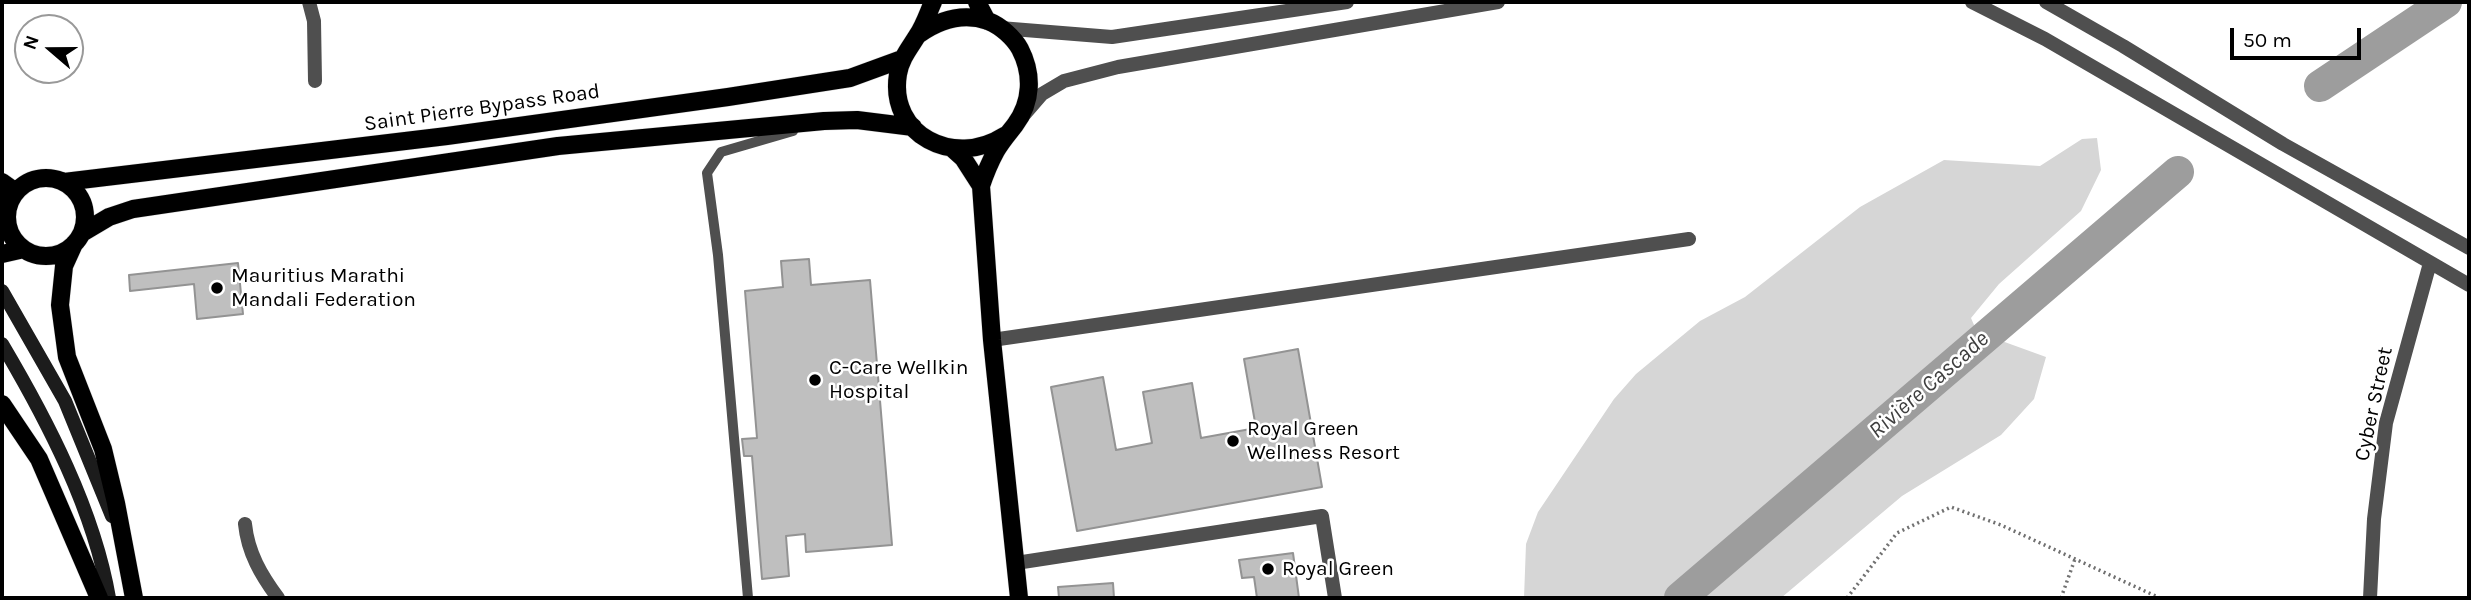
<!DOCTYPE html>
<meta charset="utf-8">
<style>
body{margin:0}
#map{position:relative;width:2471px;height:600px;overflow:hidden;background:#fff;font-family:Karla,sans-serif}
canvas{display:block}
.frame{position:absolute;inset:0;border:4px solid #000;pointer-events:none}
.north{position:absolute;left:14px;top:14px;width:70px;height:70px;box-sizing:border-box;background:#fff;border:2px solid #999;border-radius:50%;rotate:290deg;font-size:19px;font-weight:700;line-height:28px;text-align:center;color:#000}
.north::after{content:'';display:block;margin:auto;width:24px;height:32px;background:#000;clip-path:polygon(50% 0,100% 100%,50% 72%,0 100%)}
.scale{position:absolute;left:2230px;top:28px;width:131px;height:32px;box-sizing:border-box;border:4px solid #000;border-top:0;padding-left:9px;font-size:21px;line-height:24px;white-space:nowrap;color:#000;-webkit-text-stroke:5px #fff;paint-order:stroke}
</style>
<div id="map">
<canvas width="2471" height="600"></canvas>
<div class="frame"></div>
<div class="north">N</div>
<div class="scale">50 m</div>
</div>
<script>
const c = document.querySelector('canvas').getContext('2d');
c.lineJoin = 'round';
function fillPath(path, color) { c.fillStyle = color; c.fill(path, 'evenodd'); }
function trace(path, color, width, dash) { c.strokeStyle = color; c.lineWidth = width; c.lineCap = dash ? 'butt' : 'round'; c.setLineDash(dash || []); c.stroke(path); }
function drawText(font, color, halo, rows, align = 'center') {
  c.font = font + ' Karla,sans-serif'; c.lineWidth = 5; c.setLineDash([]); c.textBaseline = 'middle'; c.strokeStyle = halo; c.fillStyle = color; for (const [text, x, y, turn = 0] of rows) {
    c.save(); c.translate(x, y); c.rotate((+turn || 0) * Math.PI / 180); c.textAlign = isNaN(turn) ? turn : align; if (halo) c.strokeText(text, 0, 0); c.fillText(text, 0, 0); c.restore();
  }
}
fillPath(new Path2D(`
 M 2097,138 L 2101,170 L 2081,211 L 1999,284 L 1971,318 L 1977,332 L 2046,357 L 2034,399 L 2001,435 L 1902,496 L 1781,598 L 1524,598 L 1526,544 L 1538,512 L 1614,399 L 1636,374 L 1700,321 L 1745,297 L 1860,207 L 1944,160 L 2040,166 L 2082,139 Z`), '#d6d6d6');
trace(new Path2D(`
 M 2320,86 L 2446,2
 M 1680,598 L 2178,172`), '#9d9d9d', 32);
const building = new Path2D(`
 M 809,259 L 811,285 L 870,280 L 892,545 L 806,552 L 805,534 L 786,536 L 789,576 L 762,579 L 752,456 L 744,456 L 742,439 L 757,438 L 745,291 L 783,287 L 781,261 Z
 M 238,263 L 243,314 L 197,319 L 194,284 L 130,291 L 129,275 Z
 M 1298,349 L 1322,487 L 1077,531 L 1051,387 L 1103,377 L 1116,450 L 1152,443 L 1143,392 L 1192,383 L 1201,438 L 1256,428 L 1244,359 Z
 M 1293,553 L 1299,598 L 1257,598 L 1254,577 L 1242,578 L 1239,560 Z
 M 1113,583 L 1114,598 L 1059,598 L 1058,587 Z`);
fillPath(building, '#bfbfbf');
trace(building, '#939393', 2);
const primary = new Path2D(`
 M 933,2 C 928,13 924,26 917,36 C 909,49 901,58 898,74 C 888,135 954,168 1004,136
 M 977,2 L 987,21
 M 918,35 C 939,20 962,12 988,21 C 1001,26 1014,38 1020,49 C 1033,74 1032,102 1015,125 C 1008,134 1001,142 996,151 C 990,162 985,174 981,186
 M 953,149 L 963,158 L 981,186 L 992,340 L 1019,598
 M7 217a39 39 0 1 1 78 0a39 39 0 1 1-78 0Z
 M 2,182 L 16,192
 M 64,182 L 447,136 L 728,97 L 850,78 L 902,59
 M 82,233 L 109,217 L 133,209 L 558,146 L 824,121 L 857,120 L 913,127
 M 74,244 L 64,266 L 60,305 L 67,357 L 103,449 L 116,503 L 134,598
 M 2,254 L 24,249
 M 2,404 L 39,459 L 99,598`);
trace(primary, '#dbdbdb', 19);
trace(new Path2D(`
 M 1847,598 L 1897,533 L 1951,507 L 2001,525 L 2160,598
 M 2061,598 L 2075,559`), '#717171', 3.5, [2, 3.5]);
trace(new Path2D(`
 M 748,598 L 718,255 L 707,173 L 721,152 L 793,131`), '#4f4f4f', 10);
trace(new Path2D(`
 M 309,2 L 314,21 L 315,81
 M 1972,2 L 2045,39 L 2469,285
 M 2046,2 L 2123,46 L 2283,144 L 2469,248
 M 1000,28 L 1112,37 L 1347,2
 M 1023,116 L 1042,94 L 1064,81 L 1118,67 L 1498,2
 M 992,340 L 1689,239
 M 245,524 C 248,553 261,575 278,598
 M 1016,563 L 1322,516 L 1335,598
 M 2370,598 L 2374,519 L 2386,423 L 2430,263`), '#4f4f4f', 14);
trace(new Path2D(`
 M 2,291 L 65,401 L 112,516
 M 2,344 C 47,420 94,510 109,598`), '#1c1c1c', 14);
trace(primary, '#000', 18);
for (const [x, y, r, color] of [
 [217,288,7,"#000"],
 [815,380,7,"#000"],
 [1233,441,7,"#000"],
 [1268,569,7,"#000"]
]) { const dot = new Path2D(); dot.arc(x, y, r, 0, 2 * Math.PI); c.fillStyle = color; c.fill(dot); trace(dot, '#fff', 2.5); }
drawText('21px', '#000', '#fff', [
 ["Saint Pierre Bypass Road",482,108,-8],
 ["Cyber Street",2374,404,-78]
]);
drawText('21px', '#000', '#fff', [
 ["Mauritius Marathi",231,276],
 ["Mandali Federation",231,300],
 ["C-Care Wellkin",829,368],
 ["Hospital",829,392],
 ["Royal Green",1247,429],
 ["Wellness Resort",1247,453],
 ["Royal Green",1282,569]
], 'left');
drawText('italic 23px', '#3e3e3e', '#fff', [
 ["Rivière Cascade",1929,385,-41]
]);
</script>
